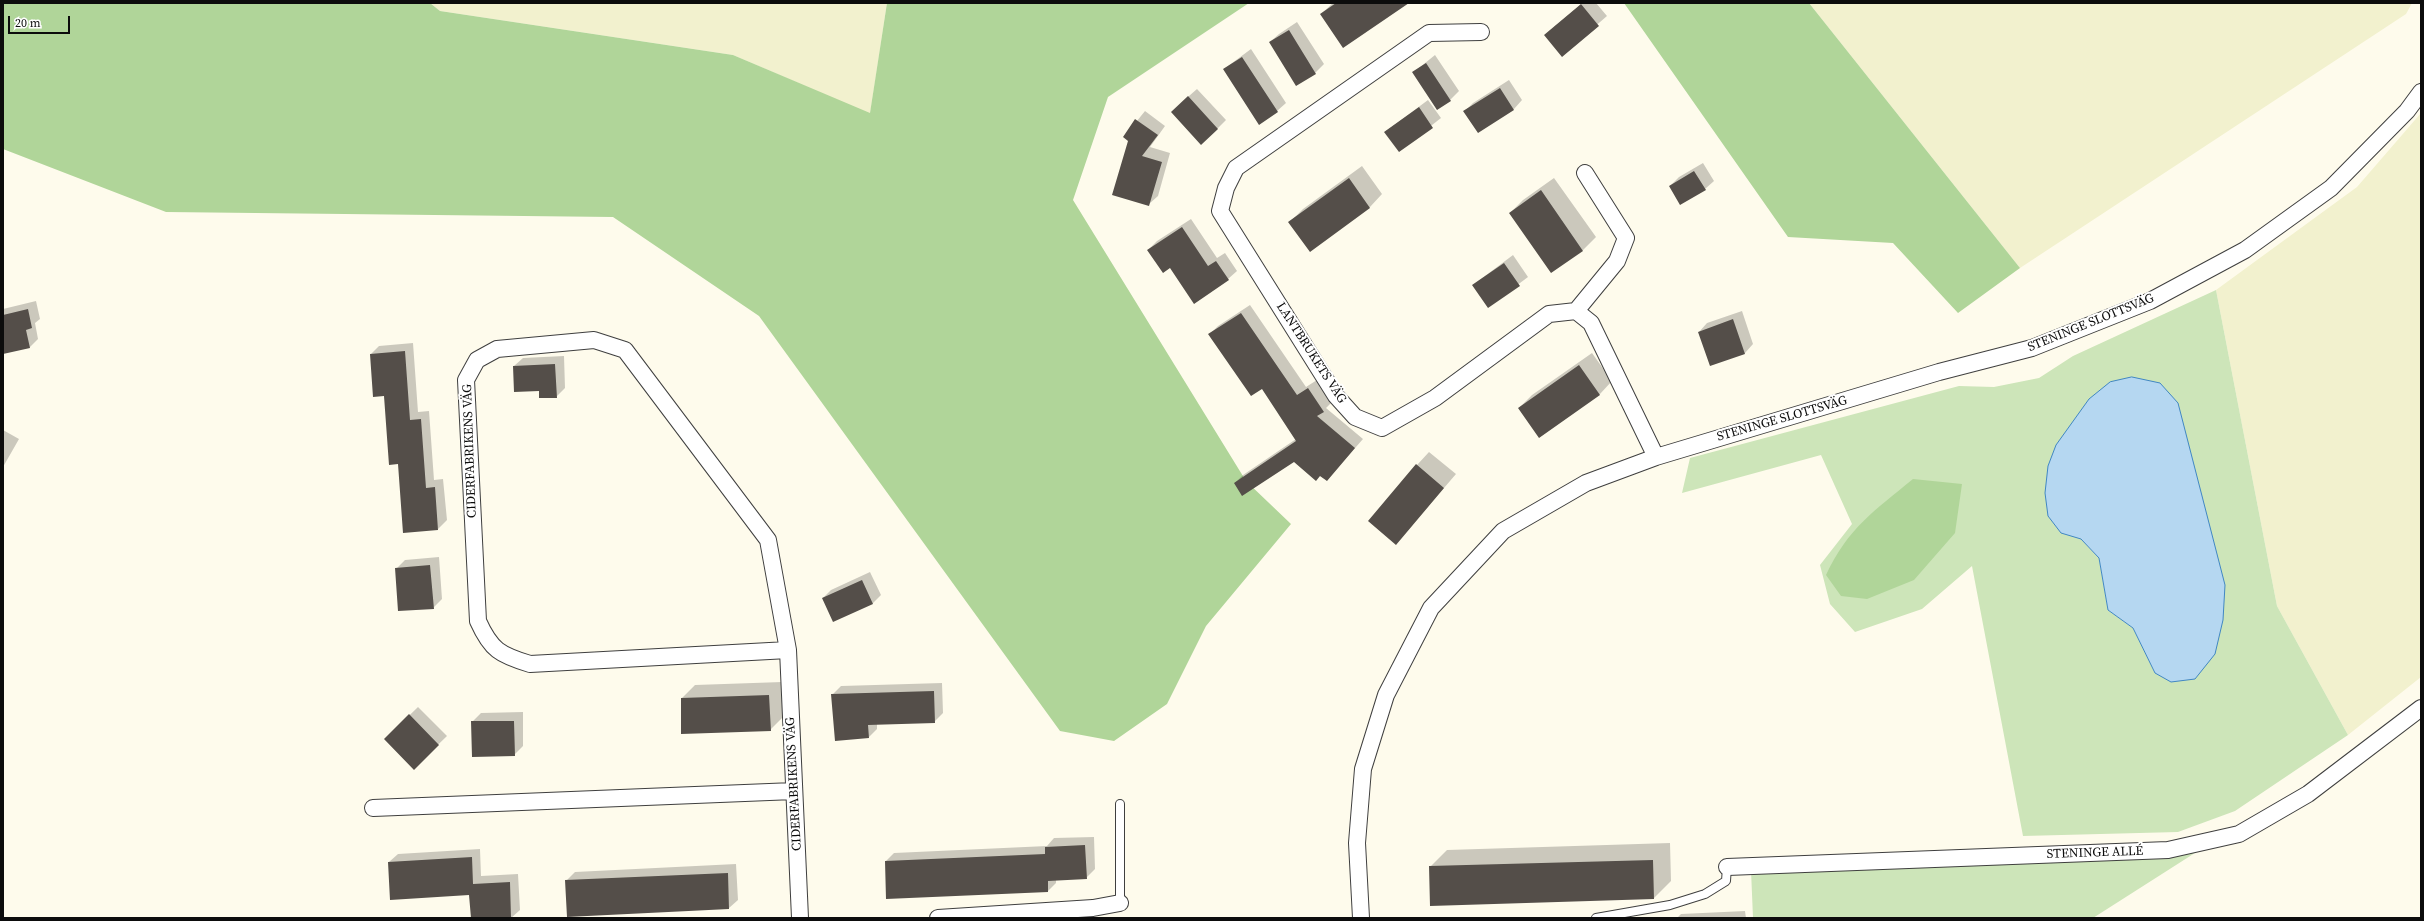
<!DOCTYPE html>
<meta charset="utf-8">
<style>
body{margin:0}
#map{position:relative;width:2424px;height:921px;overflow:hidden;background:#fefbec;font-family:"Source Serif 4",serif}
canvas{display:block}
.frame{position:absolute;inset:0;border:4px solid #0c0c0c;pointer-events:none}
.scale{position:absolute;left:8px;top:16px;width:62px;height:18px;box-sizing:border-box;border:2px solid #0c0c0c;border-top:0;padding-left:5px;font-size:12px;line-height:14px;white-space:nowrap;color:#0c0c0c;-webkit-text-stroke:3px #fff;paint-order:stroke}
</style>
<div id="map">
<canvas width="2424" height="921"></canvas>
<div class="frame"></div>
<div class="scale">20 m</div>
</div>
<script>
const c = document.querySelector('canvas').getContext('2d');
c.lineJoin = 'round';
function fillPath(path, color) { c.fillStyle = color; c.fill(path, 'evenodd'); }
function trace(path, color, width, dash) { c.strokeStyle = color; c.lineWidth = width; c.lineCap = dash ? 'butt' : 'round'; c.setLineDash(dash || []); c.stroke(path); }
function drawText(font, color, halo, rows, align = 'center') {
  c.font = font + ' "Source Serif 4",serif'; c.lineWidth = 4; c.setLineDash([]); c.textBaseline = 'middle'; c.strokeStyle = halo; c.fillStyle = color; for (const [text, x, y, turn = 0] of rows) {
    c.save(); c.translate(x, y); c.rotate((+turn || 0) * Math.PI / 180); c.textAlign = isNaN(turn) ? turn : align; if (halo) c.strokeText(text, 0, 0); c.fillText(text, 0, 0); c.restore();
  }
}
fillPath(new Path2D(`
 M 430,3 L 887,3 L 870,114 L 733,55 L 440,11 Z
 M 1809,3 L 2412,3 L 2406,14 L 2020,268 Z
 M 2421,113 L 2421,677 L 2348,735 L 2277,606 L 2216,290 L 2357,187 Z`), '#f2f1ce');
fillPath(new Path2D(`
 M 2216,290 L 2277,606 L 2348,735 L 2235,811 L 2178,832 L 2023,836 L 1972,566 L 1922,609 L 1855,632 L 1830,604 L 1820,565 L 1852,524 L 1821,455 L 1682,493 L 1690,458 L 1959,386 L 1994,387 L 2039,378 L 2073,356 ZM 2081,539 L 2215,654 L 2155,673 L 2133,628 L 2108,610 L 2099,558 Z
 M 2198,851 L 2093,918 L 1753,918 L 1751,870 L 1960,866 L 2173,855 Z`), '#cde5b9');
fillPath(new Path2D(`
 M 3,3 L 430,3 L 440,11 L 733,55 L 870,113 L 887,3 L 1249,3 L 1108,97 L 1073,200 L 1246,481 L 1291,524 L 1206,626 L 1167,704 L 1114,741 L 1060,731 L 759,316 L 613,217 L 166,212 L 3,149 Z
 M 1624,3 L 1809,3 L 2020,268 L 1958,313 L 1893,243 L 1788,237 Z
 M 1913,479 L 1962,484 L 1955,533 L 1914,580 L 1867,599 L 1841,596 L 1826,575 C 1848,528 1874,511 1913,479 Z`), '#b0d599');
const water = new Path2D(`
 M 2132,377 L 2160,383 L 2178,403 L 2225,585 L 2223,620 L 2215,654 L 2195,679 L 2171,682 L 2155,673 L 2133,628 L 2108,610 L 2099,558 L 2081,539 L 2061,533 L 2048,516 L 2045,493 L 2048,466 L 2056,445 L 2089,399 L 2110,382 Z`);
fillPath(water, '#b5d7f1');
trace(water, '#4187c3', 1);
fillPath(new Path2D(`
 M 1333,3 L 1405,3 L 1321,14 Z
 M 1583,3 L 1596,3 L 1607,16 L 1562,55 L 1554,27 Z
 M 1297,22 L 1324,64 L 1315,73 L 1270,42 L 1279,34 Z
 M 1251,49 L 1286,103 L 1277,111 L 1224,69 Z
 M 1435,55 L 1459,91 L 1450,100 L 1414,72 Z
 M 1509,80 L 1522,100 L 1514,109 L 1478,132 L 1465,111 L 1473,103 Z
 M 1197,89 L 1226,120 L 1217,129 L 1181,103 Z
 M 1428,100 L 1441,118 L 1399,151 L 1385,132 Z
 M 1145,111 L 1165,126 L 1150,147 L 1170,153 L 1158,196 L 1149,204 L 1129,140 L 1124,137 Z
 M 1703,163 L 1714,181 L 1705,189 L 1670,186 L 1679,177 Z
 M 1362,166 L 1382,194 L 1370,207 L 1310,250 L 1290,222 L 1303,209 Z
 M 1554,178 L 1596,237 L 1583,250 L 1552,272 L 1510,213 L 1523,200 Z
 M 1191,219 L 1217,258 L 1225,253 L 1237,271 L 1228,279 L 1171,267 L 1148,250 L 1157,241 Z
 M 1513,255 L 1528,277 L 1488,307 L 1473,285 Z
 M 36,301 L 40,319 L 35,323 L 38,339 L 30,347 L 3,353 L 3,309 Z
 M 1250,305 L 1306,387 L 1317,380 L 1332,402 L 1326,408 L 1363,439 L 1327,480 L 1294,461 L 1235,483 L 1243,475 L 1296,439 L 1262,388 L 1210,334 L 1218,326 Z
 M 1742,311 L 1753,344 L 1745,353 L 1710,365 L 1699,332 L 1707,323 Z
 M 413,343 L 418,412 L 429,411 L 434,480 L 443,479 L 447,520 L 438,529 L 399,463 L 384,395 L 371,354 L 379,346 Z
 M 1592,353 L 1612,381 L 1600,394 L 1540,437 L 1519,408 L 1532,395 Z
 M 564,356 L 565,388 L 556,397 L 540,390 L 514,366 L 523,358 Z
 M 3,430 L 19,439 L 3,467 Z
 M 1429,452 L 1456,474 L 1396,544 L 1417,465 Z
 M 439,557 L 442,599 L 433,608 L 396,569 L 405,560 Z
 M 870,572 L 881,595 L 872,604 L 823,598 L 831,590 Z
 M 782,682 L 783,717 L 770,730 L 682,698 L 695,685 Z
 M 942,683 L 943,713 L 934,722 L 877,723 L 877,729 L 869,737 L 832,695 L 841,686 Z
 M 418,707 L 447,736 L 414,768 L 385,739 Z
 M 523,712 L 523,746 L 514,755 L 472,722 L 481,713 Z
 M 1094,837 L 1095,869 L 1086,878 L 1056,879 L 1056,883 L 1048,891 L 886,861 L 894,853 L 1047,846 L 1054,838 Z
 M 1670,843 L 1671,881 L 1654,898 L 1430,867 L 1447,850 Z
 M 480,849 L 481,876 L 518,874 L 520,910 L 511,918 L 472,918 L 470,894 L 389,862 L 398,854 Z
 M 736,864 L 738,900 L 729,908 L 568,916 L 567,880 L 575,872 Z
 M 1745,911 L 1746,918 L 1677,918 L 1681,914 Z`), '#0003');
fillPath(new Path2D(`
 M 1336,3 L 1409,3 L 1343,48 L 1320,14 Z
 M 1581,4 L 1599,26 L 1562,57 L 1544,35 Z
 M 1289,30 L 1316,74 L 1296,86 L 1269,42 Z
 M 1242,57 L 1278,112 L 1259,125 L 1223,69 Z
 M 1426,63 L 1451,101 L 1437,110 L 1412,72 Z
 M 1500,88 L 1514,110 L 1478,133 L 1463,111 Z
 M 1188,96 L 1218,129 L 1201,145 L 1171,112 Z
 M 1419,107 L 1433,128 L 1399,152 L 1384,132 Z
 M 1135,119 L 1158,135 L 1142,156 L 1162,162 L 1149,206 L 1112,195 L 1128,141 L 1123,137 Z
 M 1694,171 L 1706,190 L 1680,205 L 1669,186 Z
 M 1349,178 L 1370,208 L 1310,252 L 1288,222 Z
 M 1541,190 L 1583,251 L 1551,273 L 1509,213 Z
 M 1182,227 L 1208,266 L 1216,261 L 1229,280 L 1194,304 L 1170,268 L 1163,273 L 1147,250 Z
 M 1504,263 L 1520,286 L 1488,308 L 1472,285 Z
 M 28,309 L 32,328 L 26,330 L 30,348 L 3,354 L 3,315 Z
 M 1241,313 L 1297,395 L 1308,388 L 1324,412 L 1317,416 L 1355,448 L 1327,481 L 1320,476 L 1316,481 L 1294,462 L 1242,496 L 1234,483 L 1296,441 L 1262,389 L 1251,396 L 1208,334 Z
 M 1733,319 L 1745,354 L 1710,366 L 1698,332 Z
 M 405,351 L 410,420 L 421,419 L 426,488 L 435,487 L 438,530 L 403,533 L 398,464 L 389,465 L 384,396 L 373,397 L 370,354 Z
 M 555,364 L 557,398 L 539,398 L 539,391 L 514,392 L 513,366 Z
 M 1579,365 L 1600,395 L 1539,438 L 1518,408 Z
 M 1416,464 L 1444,488 L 1396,545 L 1368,521 Z
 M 430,565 L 434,609 L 398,611 L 395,568 Z
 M 862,580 L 873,604 L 833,622 L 822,598 Z
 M 934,691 L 935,723 L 868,725 L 869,738 L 835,741 L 831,694 Z
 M 769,695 L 771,731 L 681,734 L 681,698 Z
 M 409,714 L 439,745 L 414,770 L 384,739 Z
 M 471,721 L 514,721 L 515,756 L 472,757 Z
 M 1085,845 L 1087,879 L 1048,881 L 1048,892 L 886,899 L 885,861 L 1045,854 L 1045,847 Z
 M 472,857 L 473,884 L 510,882 L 511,918 L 471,918 L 469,895 L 390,900 L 388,862 Z
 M 1653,860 L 1654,899 L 1430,906 L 1429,866 Z
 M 728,873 L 729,909 L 567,917 L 565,880 Z`), '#544e49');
const lane = new Path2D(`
 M 1120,903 L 1120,804
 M 1596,918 L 1670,905 L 1705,894 L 1726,881 L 1727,867`);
const street = new Path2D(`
 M 1481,32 L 1429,33 L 1236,168 L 1226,188 L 1220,211 L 1336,396 L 1355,417 L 1382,428 L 1435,398 L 1549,314 L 1576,311 L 1591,323 L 1656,457
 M 1576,311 L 1617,261 L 1626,238 L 1585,173
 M 788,650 L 530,664 C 500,655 491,650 478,621 L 466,380 L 477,360 L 497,349 L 594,340 L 625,350 L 768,540 L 788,650 L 800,918
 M 373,808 L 794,791
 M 1727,867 L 2168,850 L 2239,834 L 2308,794 L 2421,708
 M 938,918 L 1093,908 L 1120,903
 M 1361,918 L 1357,843 L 1363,769 L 1386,695 L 1431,608 L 1503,531 L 1586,483 L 1656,457 L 1939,372 L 2032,348 L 2150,301 L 2245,250 L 2331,188 L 2407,111 L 2421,92`);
trace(lane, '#3f3f3f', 10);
trace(street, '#3f3f3f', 18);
trace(lane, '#fff', 8);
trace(street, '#fff', 16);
drawText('13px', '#0c0c0c', '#fff', [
 ["STENINGE SLOTTSVÄG",2091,323,-22],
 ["LANTBRUKETS VÄG",1311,353,57],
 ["STENINGE SLOTTSVÄG",1782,419,-16],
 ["CIDERFABRIKENS VÄG",470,451,-92],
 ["CIDERFABRIKENS VÄG",794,784,-93],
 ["STENINGE ALLÉ",2095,853,-2]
]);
</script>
